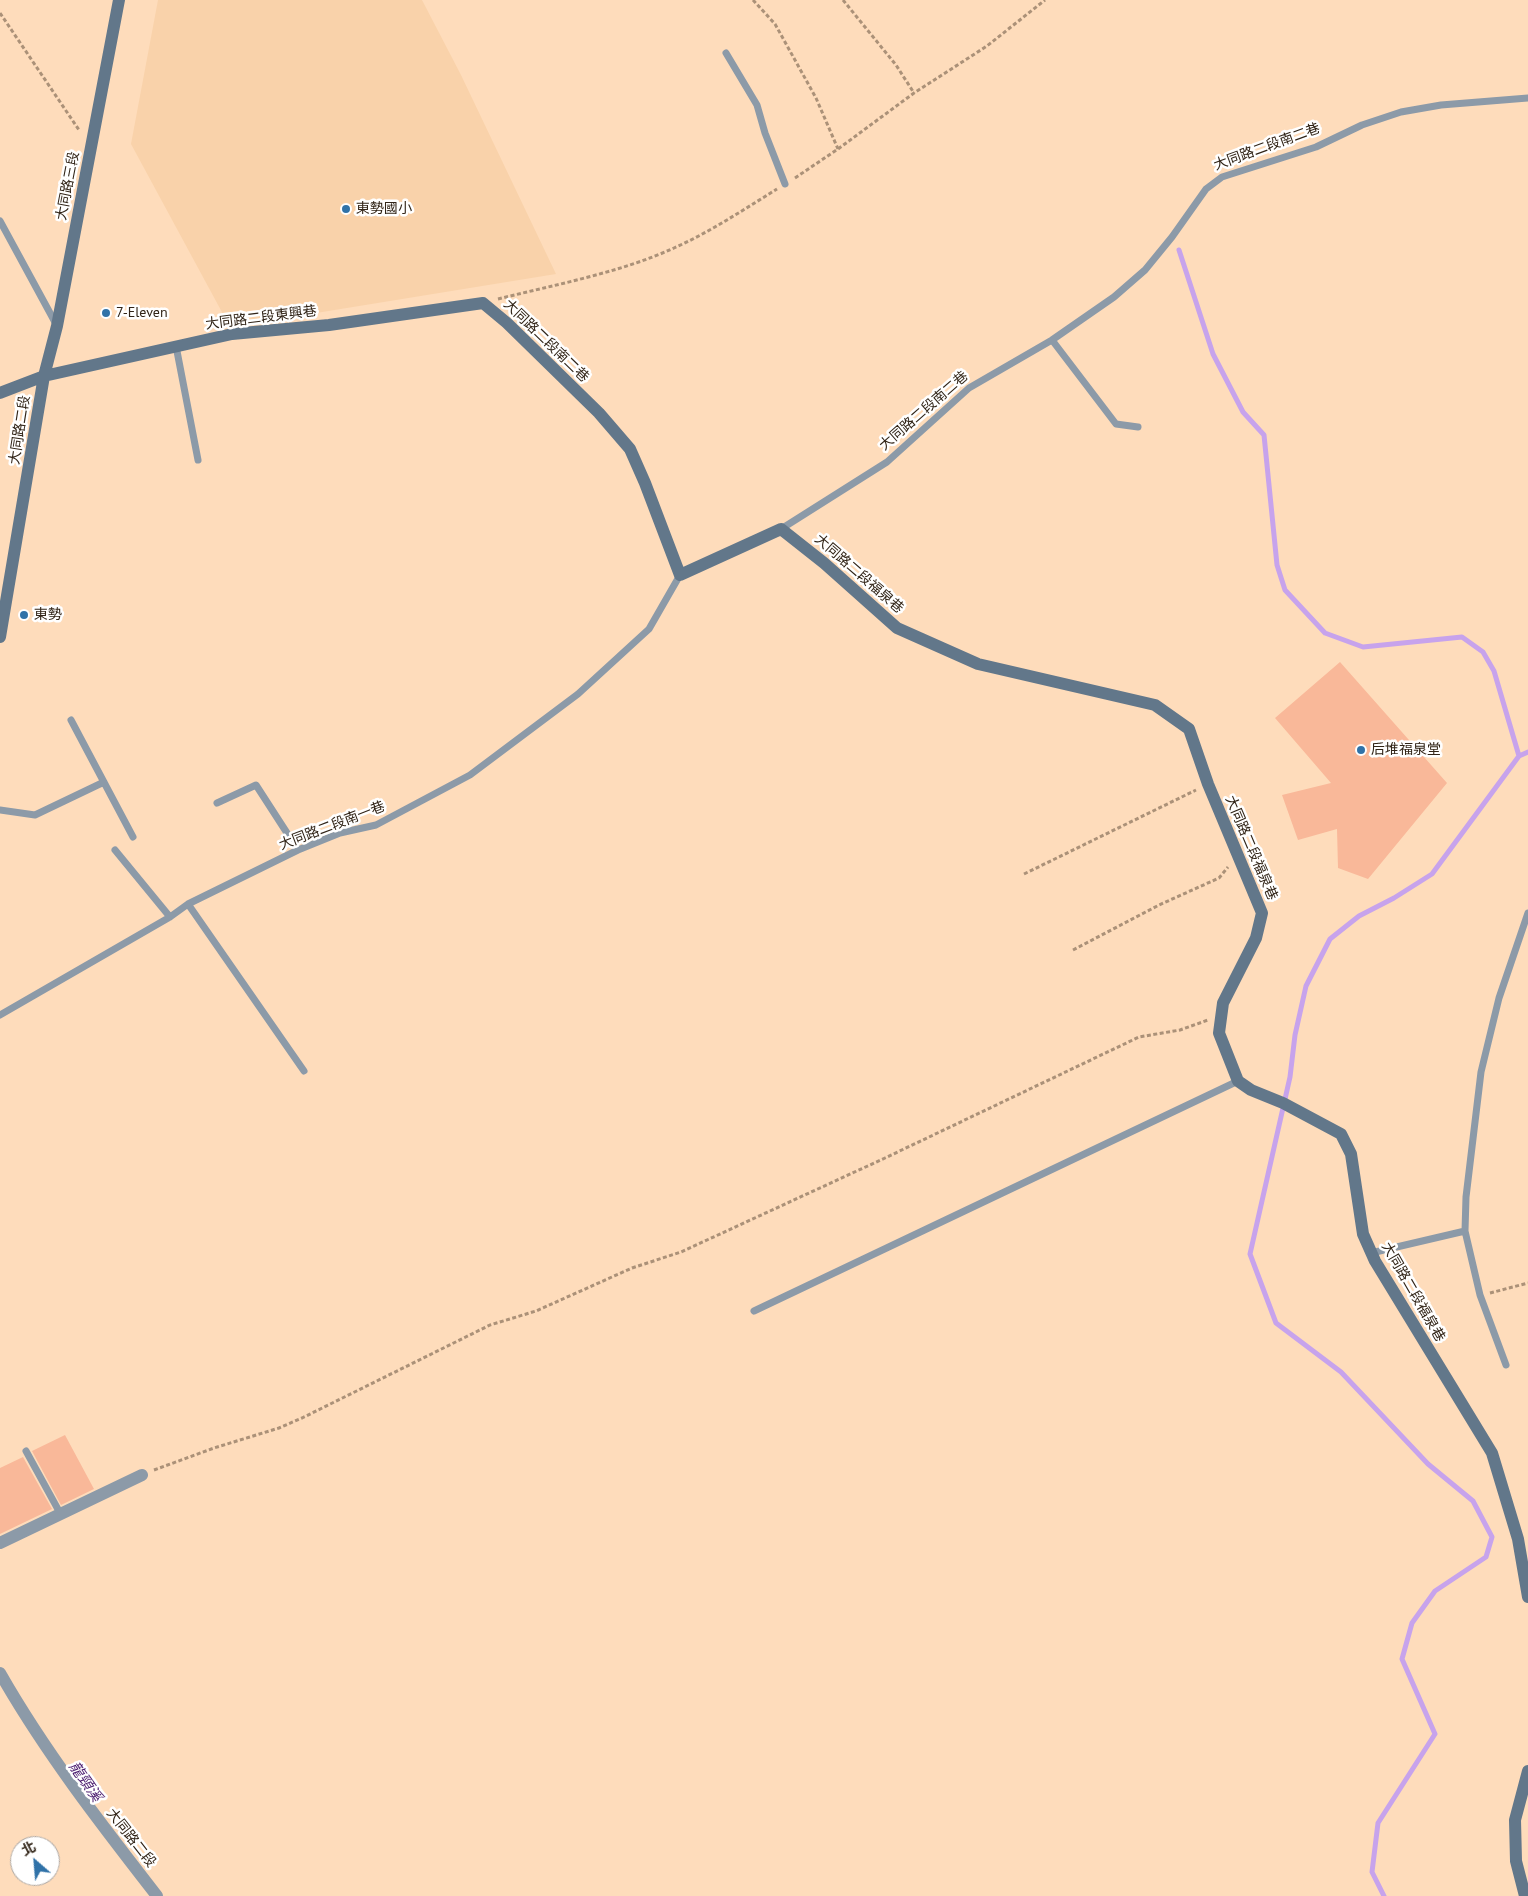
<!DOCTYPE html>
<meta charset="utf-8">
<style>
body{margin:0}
#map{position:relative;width:1528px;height:1896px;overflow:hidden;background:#fedcbb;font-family:"PT Sans","Noto Sans TC",sans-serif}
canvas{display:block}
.north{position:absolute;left:10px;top:1836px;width:50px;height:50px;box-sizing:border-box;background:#fff;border:1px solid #ada7a2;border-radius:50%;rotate:333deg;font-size:14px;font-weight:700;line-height:20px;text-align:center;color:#312417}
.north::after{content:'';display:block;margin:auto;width:18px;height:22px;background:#3072a8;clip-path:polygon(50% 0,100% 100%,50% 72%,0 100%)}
</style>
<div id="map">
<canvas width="1528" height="1896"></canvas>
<div class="north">北</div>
</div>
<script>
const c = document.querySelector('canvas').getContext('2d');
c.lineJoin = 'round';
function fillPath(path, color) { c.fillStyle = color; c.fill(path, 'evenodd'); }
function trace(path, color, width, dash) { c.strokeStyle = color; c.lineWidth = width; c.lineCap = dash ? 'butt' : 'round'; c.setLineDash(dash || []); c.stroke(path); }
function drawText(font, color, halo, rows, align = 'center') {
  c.font = font + ' "PT Sans","Noto Sans TC",sans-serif'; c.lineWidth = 5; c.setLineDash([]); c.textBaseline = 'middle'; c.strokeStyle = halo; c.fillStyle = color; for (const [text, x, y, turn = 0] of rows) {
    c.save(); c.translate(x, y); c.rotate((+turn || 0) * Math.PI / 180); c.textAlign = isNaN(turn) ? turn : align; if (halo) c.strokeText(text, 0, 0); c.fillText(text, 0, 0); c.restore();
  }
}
fillPath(new Path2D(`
 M 158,0 L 422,0 L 461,75 L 556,274 L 230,327 L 131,144 Z`), '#f9d2aa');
trace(new Path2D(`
 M 1179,250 L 1213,354 L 1243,412 L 1264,435 L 1277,565 L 1285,590 L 1325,633 L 1363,647 L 1462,637 L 1483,652 L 1494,671 L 1519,756
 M 1384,1896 L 1372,1872 L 1378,1823 L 1435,1734 L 1402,1659 L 1412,1623 L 1435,1591 L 1486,1557 L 1492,1537 L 1473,1501 L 1428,1464 L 1341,1372 L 1276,1323 L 1250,1254 L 1290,1077 L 1295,1035 L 1306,986 L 1330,939 L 1359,916 L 1394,898 L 1432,874 L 1519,756 L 1528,752`), '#c7a3ec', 5);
fillPath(new Path2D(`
 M 1340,662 L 1447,783 L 1368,879 L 1338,868 L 1337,829 L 1298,840 L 1282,795 L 1331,783 L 1275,718 Z
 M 65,1435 L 94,1489 L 61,1505 L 32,1451 Z
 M 23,1457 L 52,1509 L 0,1534 L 0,1468 Z`), '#f9b899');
trace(new Path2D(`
 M 753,0 L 775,24 L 816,98 L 838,149
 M 843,0 L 896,65 L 914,93
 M 0,13 L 79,130
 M 795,178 L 838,149 L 914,93 L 987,46 L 1045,0
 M 498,299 C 554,285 622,272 674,248 C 710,232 743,210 777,189
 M 1024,874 L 1196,790
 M 1073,950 L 1159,905 L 1219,878 L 1228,867
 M 1490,1293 L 1528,1283
 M 154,1470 L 214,1448 L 279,1428 L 302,1418 L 490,1325 L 536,1311 L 632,1268 L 681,1252 L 885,1158 L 1139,1037 L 1180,1030 L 1208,1020`), '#ab9178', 3, [4, 2.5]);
trace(new Path2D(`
 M 726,53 L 757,105 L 765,133 L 785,184
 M 0,221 L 56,324
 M 1052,340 L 1116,424 L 1138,427
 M 176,346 L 198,460
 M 781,529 L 887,462 L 969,388 L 1052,340 L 1114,297 L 1145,270 L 1172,237 L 1206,189 L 1222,177 L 1316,147 L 1362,125 L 1401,112 L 1441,105 L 1528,98
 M 71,720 L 133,837
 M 217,803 L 256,785 L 298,850
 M 0,810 L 35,815 L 104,782
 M 115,850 L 170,917
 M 188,904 L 304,1071
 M 0,1015 L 170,917 L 188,904 L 298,850 L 340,833 L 376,825 L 470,775 L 578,694 L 649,629 L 680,575
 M 1371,1253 L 1465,1231
 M 754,1311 L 1238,1081
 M 1506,1365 L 1480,1295 L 1465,1231 L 1466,1197 L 1481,1072 L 1499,998 L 1528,913
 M 26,1451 L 60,1513`), '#8c9aa8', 7);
trace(new Path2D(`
 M 0,1543 L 142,1475
 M 0,1673 C 45,1752 101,1824 157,1896`), '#8c9aa8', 12);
trace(new Path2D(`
 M 0,393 L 44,376 L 232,334 L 329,325 L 483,303 L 507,323 L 599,413 L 630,449 L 645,483 L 680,575 L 781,529 L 824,563 L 897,628 L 978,664 L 1155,705 L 1189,729 L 1208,784 L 1262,913 L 1256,938 L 1223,1003 L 1219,1033 L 1238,1081 L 1251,1090 L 1283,1103 L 1341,1134 L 1351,1154 L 1363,1234 L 1375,1261 L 1492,1453 L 1518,1539 L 1528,1597
 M 0,637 L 44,376 L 57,326 L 119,0
 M 1525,1896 L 1516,1861 L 1515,1820 L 1528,1771`), '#62778a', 12);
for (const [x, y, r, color] of [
 [346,209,5,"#3072a8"],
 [106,313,5,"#3072a8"],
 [24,615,5,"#3072a8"],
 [1361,750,5,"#3072a8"]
]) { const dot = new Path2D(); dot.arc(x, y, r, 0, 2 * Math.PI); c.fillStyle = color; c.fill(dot); trace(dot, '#fff', 2); }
drawText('14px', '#312417', '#fff', [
 ["大同路二段南二巷",1267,147,-20],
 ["大同路三段",68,186,-79],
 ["大同路二段東興巷",261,318,-7],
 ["大同路二段南二巷",546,341,44],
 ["大同路二段南二巷",924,411,-41],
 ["大同路二段",20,430,-81],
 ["大同路二段福泉巷",859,574,41],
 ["大同路二段南一巷",332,826,-21],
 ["大同路二段福泉巷",1251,848,67],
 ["大同路二段福泉巷",1413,1292,60],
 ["大同路二段",131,1838,52]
]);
drawText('14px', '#312417', '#fff', [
 ["東勢國小",356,209],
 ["7-Eleven",116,313],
 ["東勢",34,615],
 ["后堆福泉堂",1371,750]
], 'left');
drawText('italic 15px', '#48186c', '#fff', [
 ["龍頸溪",85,1782,55]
]);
</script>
